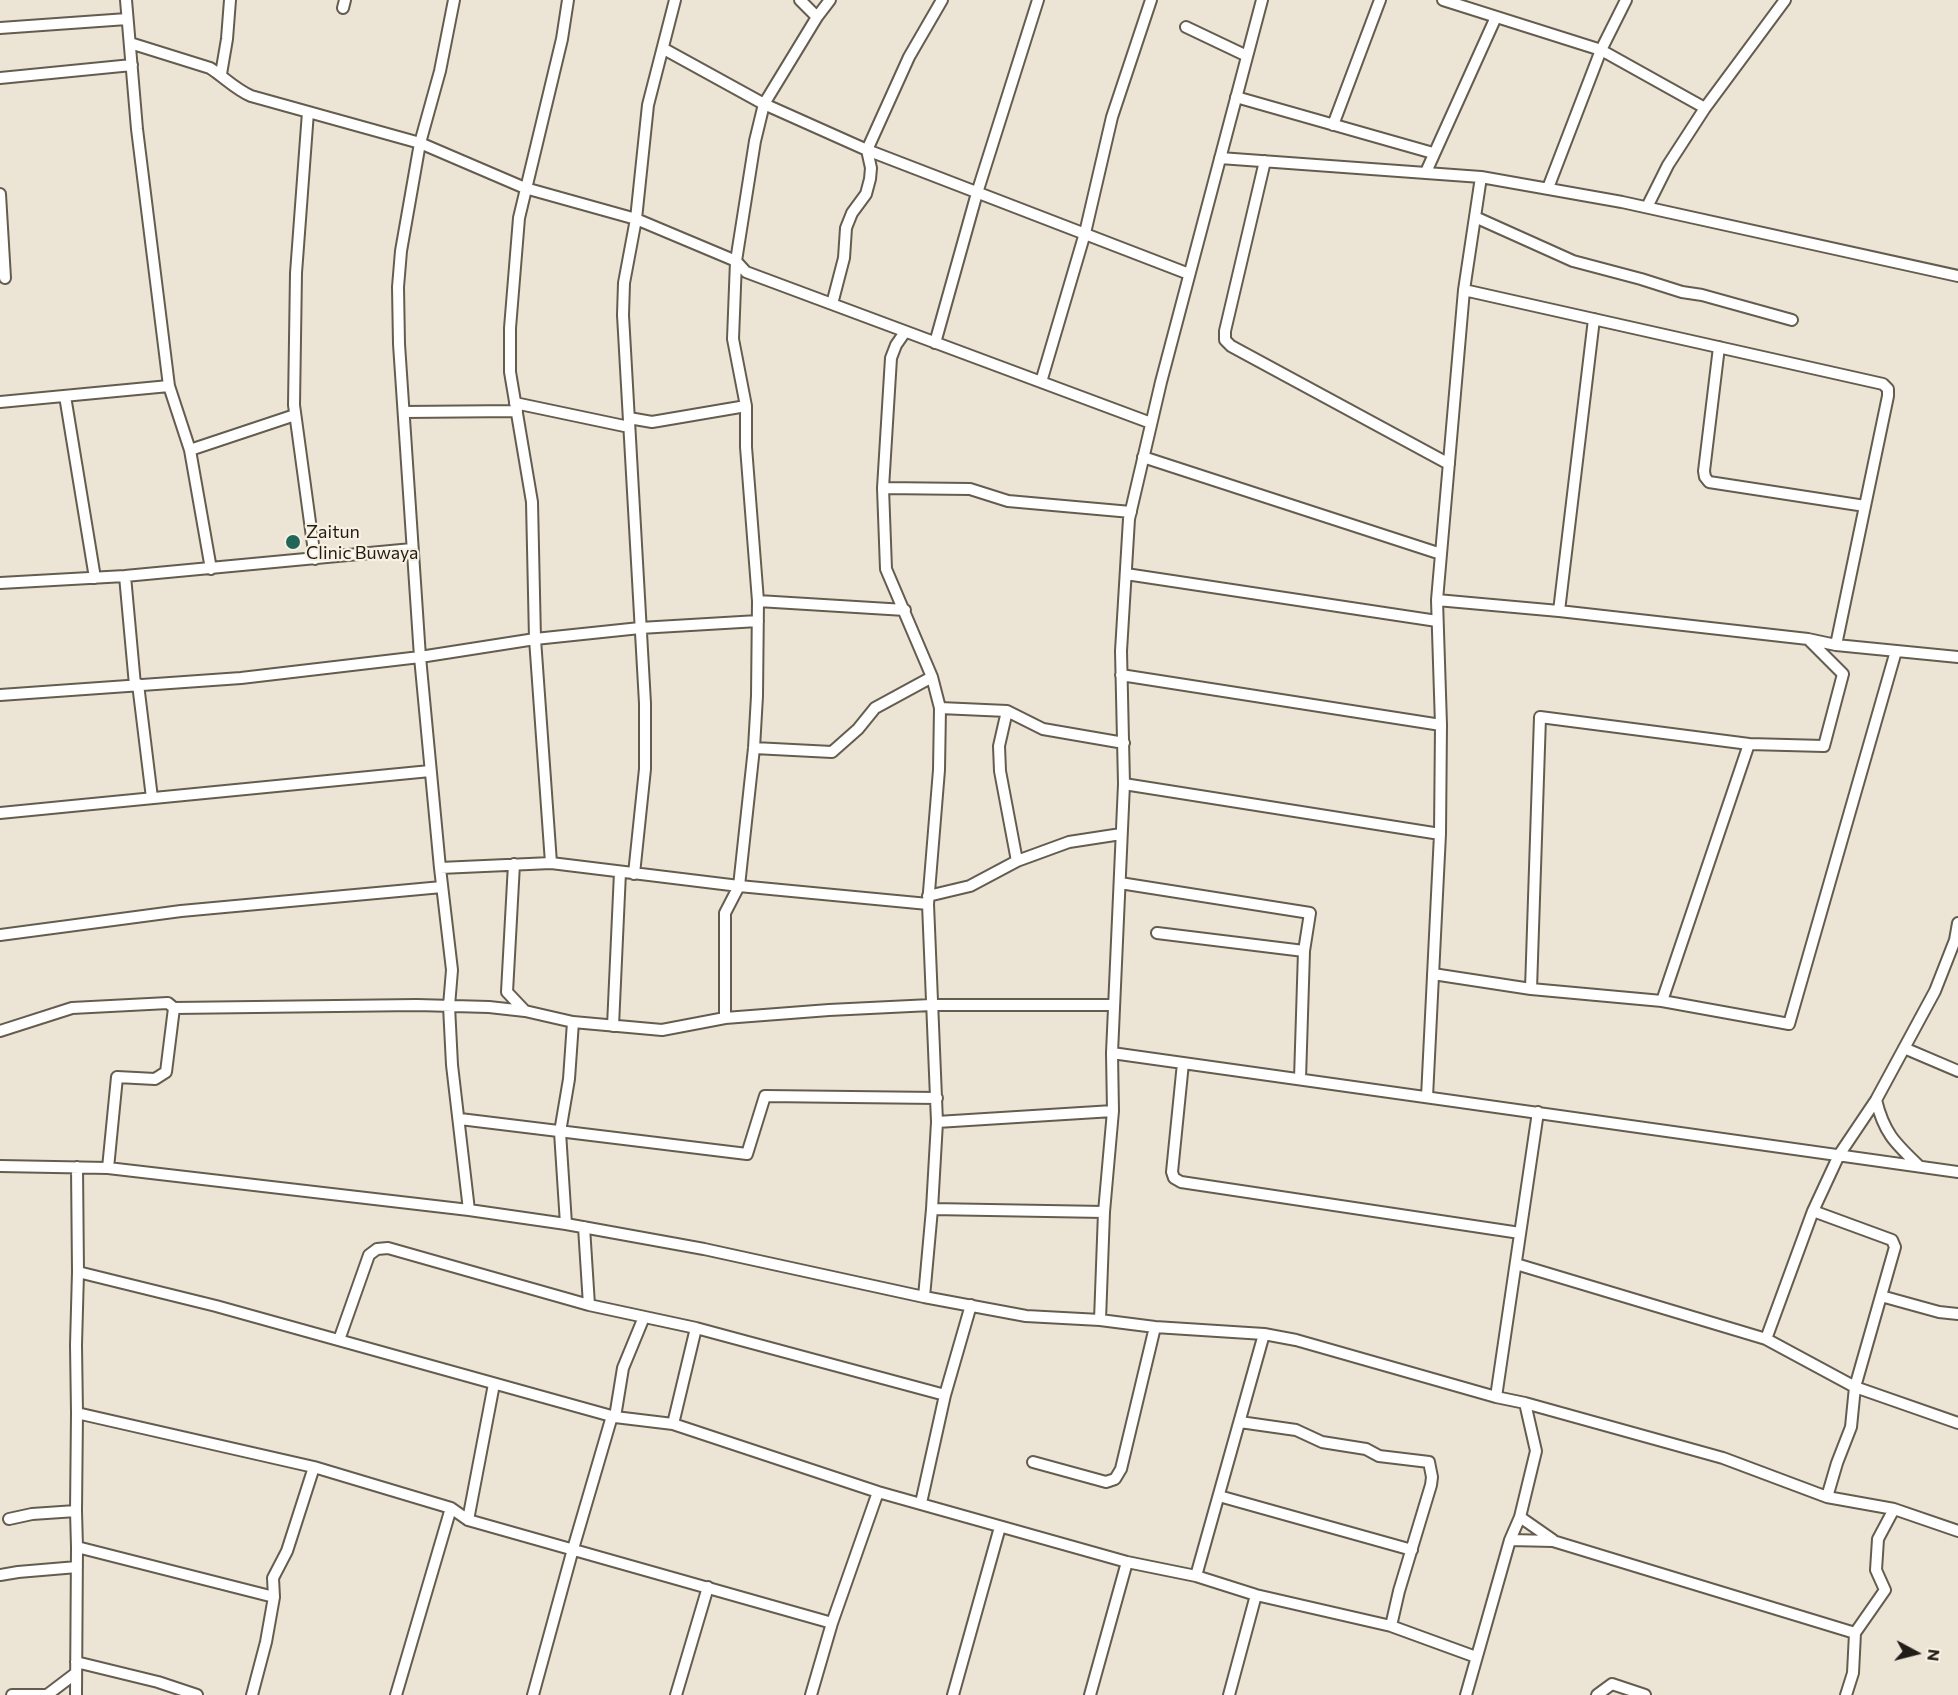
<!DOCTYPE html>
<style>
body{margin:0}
#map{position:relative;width:1958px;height:1695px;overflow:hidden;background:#ece4d4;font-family:Commissioner,sans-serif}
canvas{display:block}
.north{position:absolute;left:1886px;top:1623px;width:60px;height:60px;-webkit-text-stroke:4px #f9f1e1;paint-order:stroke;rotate:97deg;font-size:16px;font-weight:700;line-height:24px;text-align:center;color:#201d18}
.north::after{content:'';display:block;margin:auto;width:21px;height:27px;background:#201d18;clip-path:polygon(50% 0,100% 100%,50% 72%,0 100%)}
</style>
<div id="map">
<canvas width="1958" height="1695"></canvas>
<div class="north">N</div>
</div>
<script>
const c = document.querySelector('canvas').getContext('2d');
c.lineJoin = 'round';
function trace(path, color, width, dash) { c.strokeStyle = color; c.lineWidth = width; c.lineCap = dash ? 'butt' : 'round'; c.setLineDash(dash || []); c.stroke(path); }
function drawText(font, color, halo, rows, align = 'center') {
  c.font = font + ' Commissioner,sans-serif'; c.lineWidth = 4.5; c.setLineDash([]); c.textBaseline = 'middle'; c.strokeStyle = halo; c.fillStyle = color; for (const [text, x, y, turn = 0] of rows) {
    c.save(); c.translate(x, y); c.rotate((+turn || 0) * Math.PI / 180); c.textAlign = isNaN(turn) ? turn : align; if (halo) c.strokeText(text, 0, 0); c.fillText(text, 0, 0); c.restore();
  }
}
const minor = new Path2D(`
 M 126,0 L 137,129 L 169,386 L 190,450 L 211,569
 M 454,0 L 440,71 L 420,143 L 401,251 L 398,287 L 399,344 L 420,657 L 440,868 L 452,970 L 449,1006 L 452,1065 L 469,1210
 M 800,0 L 817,17
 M 1262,0 L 1161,382 L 1129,519 L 1121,651 L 1124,784 L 1112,1053 L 1958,1172
 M 1443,0 L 1601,50 L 1705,108
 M 343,8 L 345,0
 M 1186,27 L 1247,56
 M 0,28 L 127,19
 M 130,43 L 210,68 C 224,77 235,89 251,96 L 420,143 L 525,188 L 636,219 L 736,261 L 746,272 L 1151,423
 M 664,49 L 764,104 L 867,150 L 1189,274
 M 221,74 L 227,39 L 230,0
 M 0,78 L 132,65
 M 1236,97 L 1433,153
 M 308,112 L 296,273 L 294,405 L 315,559
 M 1333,125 L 1380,0
 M 1220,158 L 1481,177 L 1622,202 L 1958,276
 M 1265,161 L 1225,331 L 1225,340 L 1231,346 L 1449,464
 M 1426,172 L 1496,17
 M 1548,188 L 1601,50 L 1626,0
 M 0,194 L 5,278
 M 1647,207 L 1668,165 L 1705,108 L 1785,0
 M 1475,217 L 1573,261 L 1641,279 L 1682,292 L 1702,295 L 1792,320
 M 1464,290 L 1883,384 L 1888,389 L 1888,396 L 1836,645
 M 832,304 L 844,258 L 846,228 L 852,213 L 866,194 L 870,179 L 871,168 L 867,150 L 909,57 L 942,0
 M 905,332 L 896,345 L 891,358 L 883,488 L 886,569 L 932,677 L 940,708 L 939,770 L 928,904 L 937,1122 L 932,1209 L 924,1297
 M 935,343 L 977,193 L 1038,0
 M 1719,347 L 1704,471 L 1705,477 L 1709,482 L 1865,506
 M 1041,382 L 1085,233 L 1112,117 L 1151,0
 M 65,396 L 95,578
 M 0,402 L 169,386
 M 515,403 L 629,427
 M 404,412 L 517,411
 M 629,418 L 652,422 L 746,406
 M 190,450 L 295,415
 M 1143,457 L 1441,554
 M 883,488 L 970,489 L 1008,501 L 1131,512
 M 1126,574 L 1437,621
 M 125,576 L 135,685
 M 0,583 L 125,576 L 412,549
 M 1437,600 L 1559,611 L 1808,639 L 1836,645 L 1958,657
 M 758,601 L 905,610
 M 1559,611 L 1594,319
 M 1121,675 L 1441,725
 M 138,684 L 152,798
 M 0,695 L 241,678 L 420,657 L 535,639 L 640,628 L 758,621
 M 940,708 L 1007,711 L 1043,729 L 1124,743
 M 1007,711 L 999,746 L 1000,771 L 1017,861
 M 754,748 L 832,752 L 858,729 L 875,708 L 932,677
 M 1124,784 L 1440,834
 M 0,813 L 430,771
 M 551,863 L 535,639 L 532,502 L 510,372 L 510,328 L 519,218 L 562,39 L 568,0
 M 514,864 L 507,992 L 525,1011
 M 440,868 L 551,863 L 739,886 L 928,904
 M 634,874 L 645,769 L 645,703 L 623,315 L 624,283 L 636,219 L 648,105 L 675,0
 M 1120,883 L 1310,913 L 1304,951 L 1300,1079
 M 928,896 L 970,886 L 1017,861 L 1069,842 L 1121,834
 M 1157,933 L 1304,951
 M 0,935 L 181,911 L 442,887
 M 1433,974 L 1531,989 L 1662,1001 L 1789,1024 L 1896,651
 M 1531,989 L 1540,717 L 1749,744
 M 1662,1001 L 1749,744 L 1824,746 L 1843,674 L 1808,639
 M 725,1018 L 725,913 L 739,886 L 754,748 L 757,696 L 758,601 L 746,447 L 746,406 L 733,339 L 736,261 L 755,141 L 764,104 L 817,17 L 830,0
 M 613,1026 L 620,872
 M 0,1031 L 72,1008 L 168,1003 L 174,1008 L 417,1005 L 489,1007 L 525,1011 L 573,1022 L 662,1030 L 725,1018 L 829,1010 L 931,1005 L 1114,1005
 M 1904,1048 L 1958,1071
 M 1183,1063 L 1172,1172 L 1174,1178 L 1181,1182 L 1520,1233
 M 1427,1097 L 1440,834 L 1441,725 L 1437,600 L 1464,290 L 1481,177
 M 1876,1100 C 1884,1133 1895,1143 1919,1166
 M 460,1119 L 747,1154 L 765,1096 L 937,1098
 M 937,1122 L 1113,1111
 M 0,1166 L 108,1168 L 469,1210 L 566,1224 L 704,1249 L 924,1297 L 1026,1316 L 1100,1320 L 1155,1327 L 1264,1334 L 1296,1340 L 1496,1397
 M 108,1168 L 117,1077 L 155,1079 L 166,1072 L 174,1008
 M 932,1209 L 1104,1212
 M 1813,1211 L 1892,1240 L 1895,1247 L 1855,1387 L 1851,1427 L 1837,1463 L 1827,1497
 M 566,1224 L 560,1132 L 569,1079 L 573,1022
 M 584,1227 L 589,1305
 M 1516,1264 L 1766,1339 L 1855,1387 L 1958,1423
 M 78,1272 L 216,1306 L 615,1417 L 673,1424 L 878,1492 L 1127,1562 L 1196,1576 L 1256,1595 L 1391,1626 L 1476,1657
 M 1881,1296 L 1939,1312 L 1958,1314
 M 1100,1320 L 1104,1212 L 1113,1111 L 1112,1053
 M 1766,1339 L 1813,1211 L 1839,1155 L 1876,1100 L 1935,991 L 1955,940 L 1958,923
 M 339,1340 L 369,1255 L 377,1249 L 388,1248 L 589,1305 L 696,1328 L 945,1395
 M 1525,1403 L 1723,1458 L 1827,1497 L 1894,1509 L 1958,1531
 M 77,1413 L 314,1467 L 451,1508 L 468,1520 L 832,1623
 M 615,1417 L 623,1368 L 644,1317
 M 1240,1422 L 1296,1430 L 1322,1442 L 1366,1449 L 1379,1456 L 1429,1462 L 1432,1477 L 1431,1485 L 1399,1591 L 1391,1626
 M 673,1424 L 696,1328
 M 1033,1462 L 1106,1482 L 1115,1479 L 1121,1469 L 1155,1327
 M 1219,1496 L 1412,1550
 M 921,1503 L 945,1395 L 971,1305
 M 1520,1517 L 1553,1540
 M 9,1519 L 32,1514 L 76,1511
 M 468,1520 L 494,1384
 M 1510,1540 L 1553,1541 L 1855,1633
 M 77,1547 L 274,1597
 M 0,1575 L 18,1572 L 77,1567
 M 1196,1576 L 1264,1334
 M 76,1662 L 158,1682 L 197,1695
 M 12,1695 L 47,1695 L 76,1673
 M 76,1695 L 77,1547 L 76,1511 L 77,1413 L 76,1345 L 78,1272 L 77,1167
 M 252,1695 L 266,1642 L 274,1597 L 273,1578 L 287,1551 L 314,1467
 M 396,1695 L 451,1508
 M 533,1695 L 573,1549 L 612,1416
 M 676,1695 L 708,1587
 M 811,1695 L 832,1623 L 878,1492
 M 953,1695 L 1000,1527
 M 1090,1695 L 1127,1562
 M 1229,1695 L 1256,1595
 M 1466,1695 L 1510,1540 L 1520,1517 L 1536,1451 L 1525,1403 L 1496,1397 L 1538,1112
 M 1597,1695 L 1612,1684 L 1645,1695
 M 1846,1695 L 1853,1673 L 1855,1633 L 1885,1590 L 1876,1570 L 1878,1539 L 1894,1509`);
trace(minor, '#645d4f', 14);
trace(minor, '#fff', 10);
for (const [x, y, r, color] of [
 [293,542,8,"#216659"]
]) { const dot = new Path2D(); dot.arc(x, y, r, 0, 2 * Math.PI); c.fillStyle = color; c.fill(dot); trace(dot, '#f9f1e1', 2); }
drawText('18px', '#201d18', '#f9f1e1', [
 ["Zaitun",306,532],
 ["Clinic Buwaya",306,553]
], 'left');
</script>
